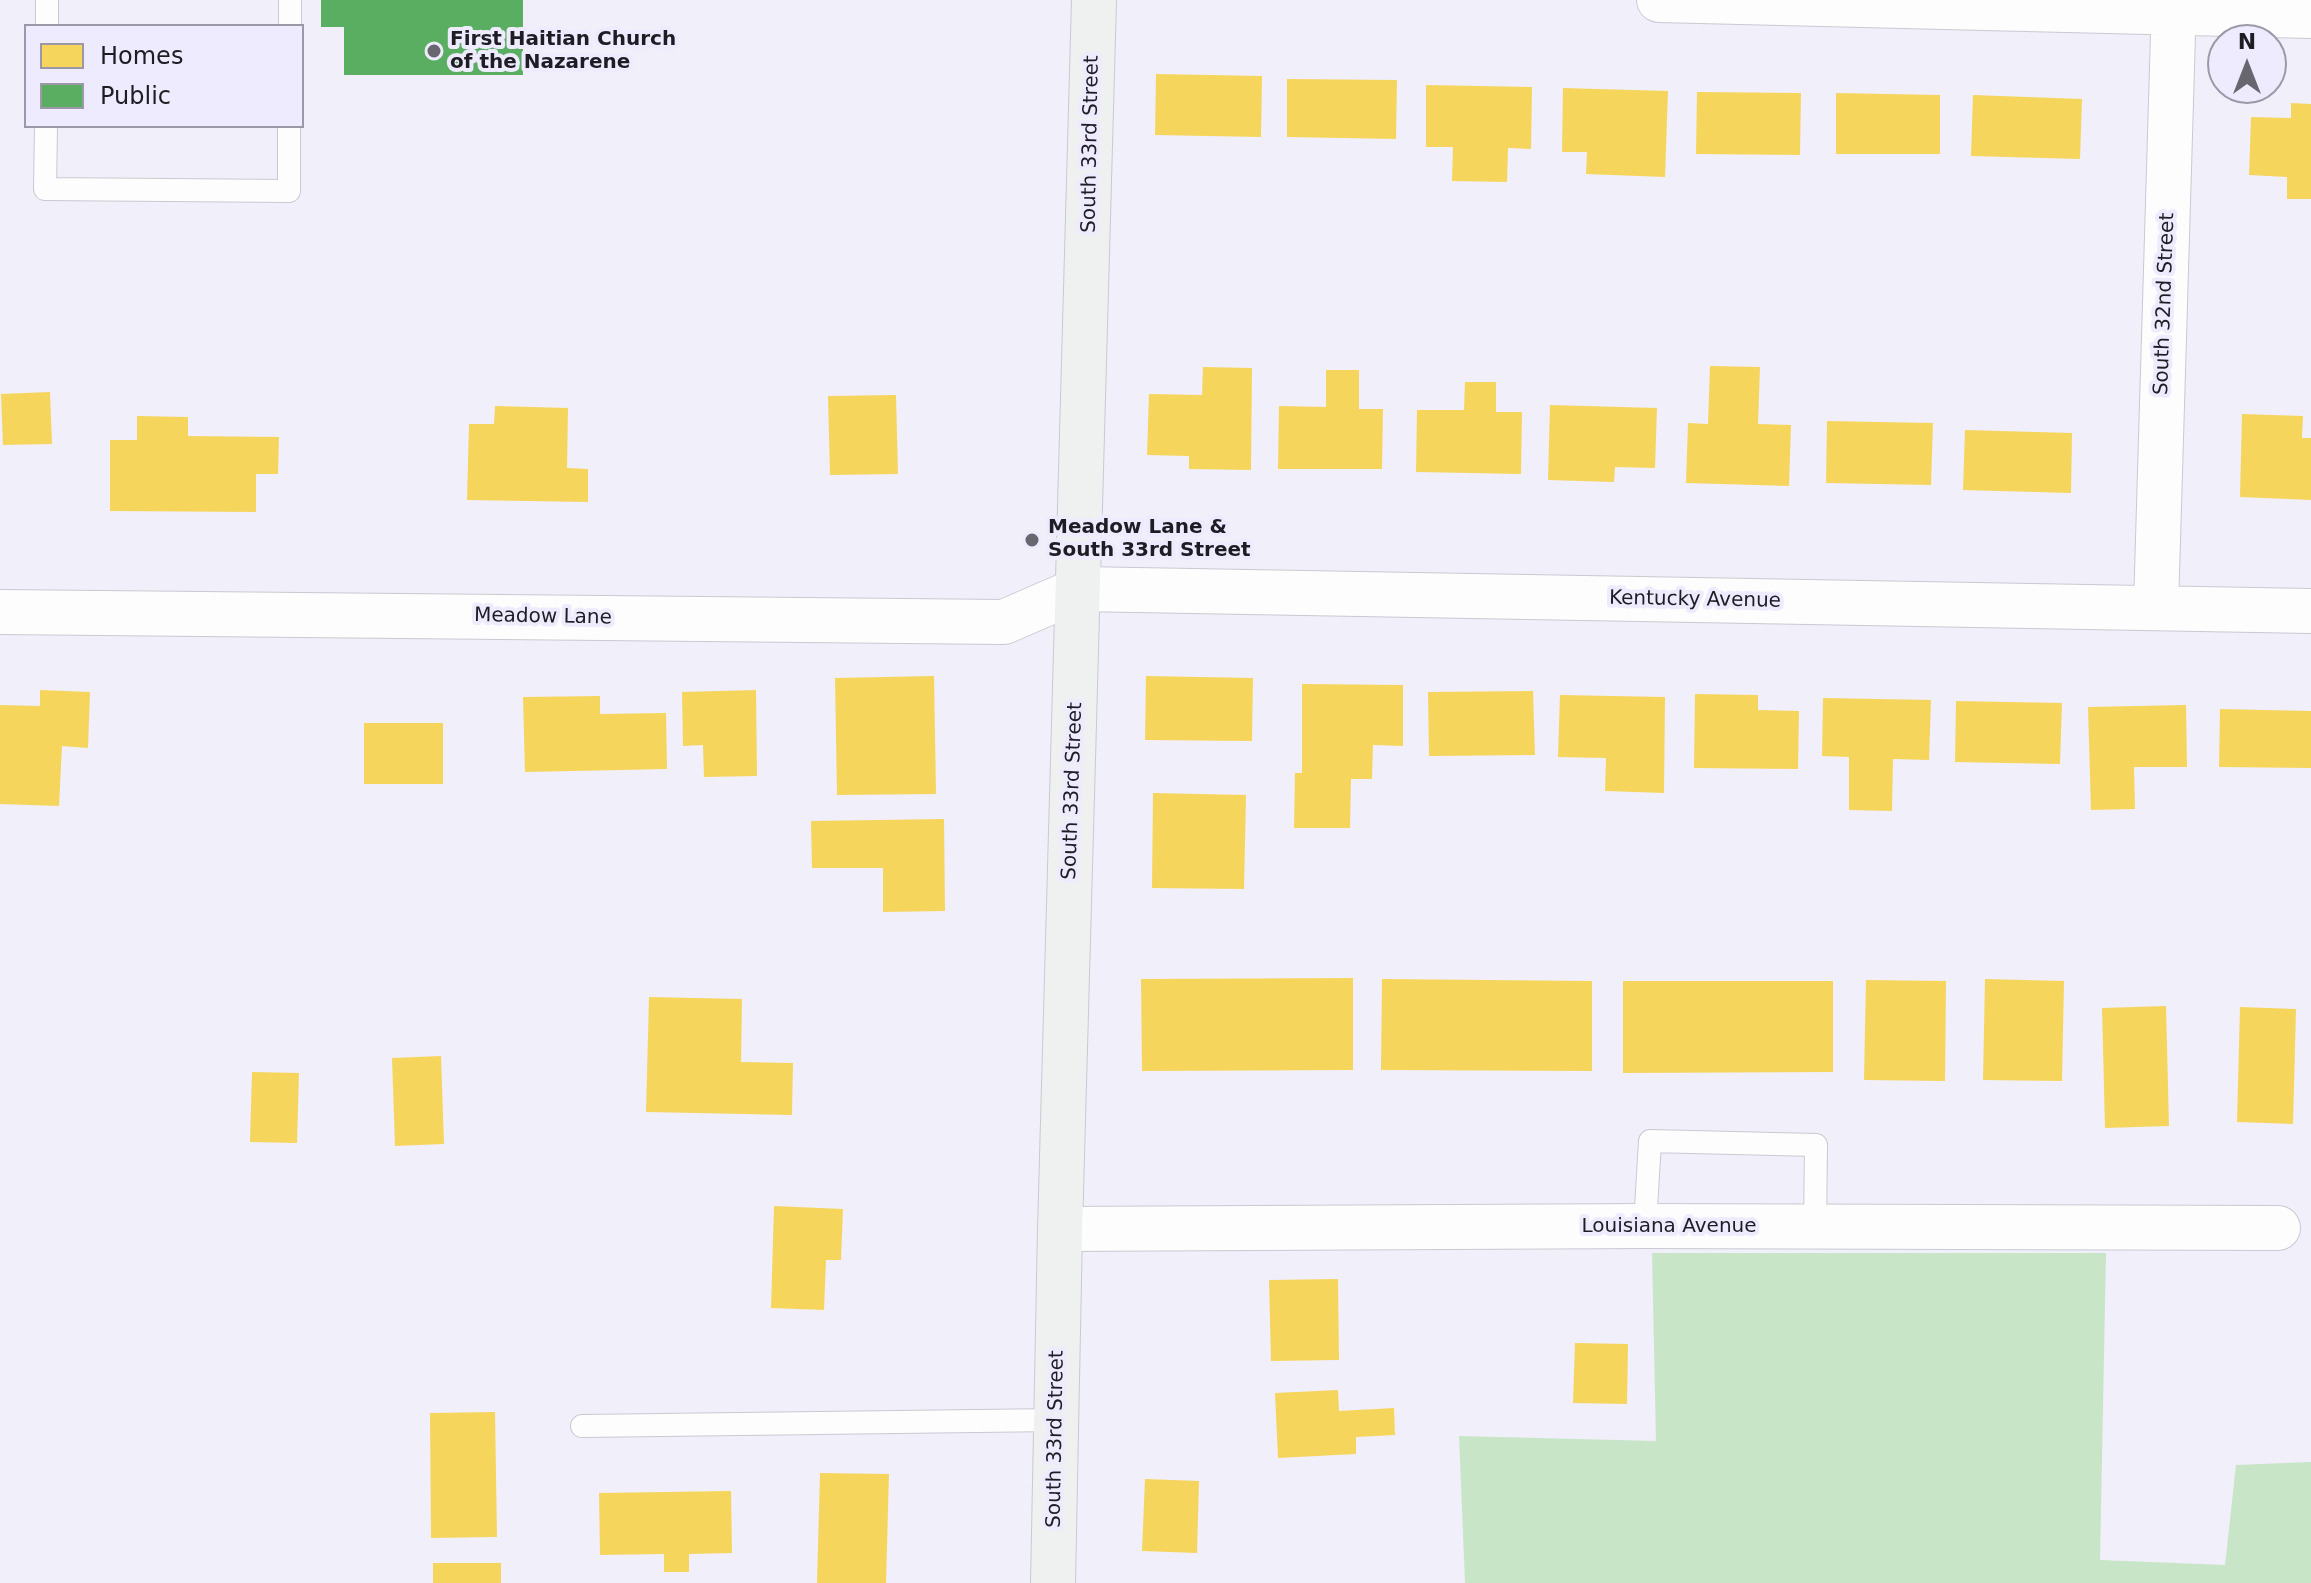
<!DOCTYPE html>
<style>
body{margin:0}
#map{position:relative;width:2311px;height:1583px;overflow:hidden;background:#f1effa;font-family:"DejaVu Sans",sans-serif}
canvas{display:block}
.legend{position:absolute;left:24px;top:24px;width:280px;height:104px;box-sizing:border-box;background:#eeebfe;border:2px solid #9b99a7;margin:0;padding:10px 14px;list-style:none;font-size:24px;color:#1e1d24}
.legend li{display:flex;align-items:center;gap:16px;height:40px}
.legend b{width:40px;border:2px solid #9b99a7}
.north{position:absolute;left:2207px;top:24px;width:80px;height:80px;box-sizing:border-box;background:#eeebfe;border:2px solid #9b99a7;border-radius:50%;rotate:0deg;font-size:22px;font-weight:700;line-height:32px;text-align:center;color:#1e1d24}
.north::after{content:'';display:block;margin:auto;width:28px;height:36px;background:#68666f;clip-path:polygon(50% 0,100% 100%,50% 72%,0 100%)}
</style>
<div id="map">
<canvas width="2311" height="1583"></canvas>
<ul class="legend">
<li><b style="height:22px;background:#f6d55c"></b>Homes</li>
<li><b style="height:22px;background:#5aae61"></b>Public</li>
</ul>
<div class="north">N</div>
</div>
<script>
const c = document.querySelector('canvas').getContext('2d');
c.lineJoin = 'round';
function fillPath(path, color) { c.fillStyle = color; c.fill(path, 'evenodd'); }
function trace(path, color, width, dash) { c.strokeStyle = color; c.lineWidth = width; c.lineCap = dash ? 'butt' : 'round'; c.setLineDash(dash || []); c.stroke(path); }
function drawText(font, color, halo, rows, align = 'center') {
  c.font = font + ' "DejaVu Sans",sans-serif'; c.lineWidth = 8; c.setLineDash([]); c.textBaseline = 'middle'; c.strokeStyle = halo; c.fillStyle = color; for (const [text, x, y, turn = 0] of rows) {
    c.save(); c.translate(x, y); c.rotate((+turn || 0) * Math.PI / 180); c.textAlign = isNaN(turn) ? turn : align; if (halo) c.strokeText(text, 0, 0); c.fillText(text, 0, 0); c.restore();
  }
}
fillPath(new Path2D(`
 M 1652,1253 L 2106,1253 L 2100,1560 L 2225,1565 L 2236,1465 L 2311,1462 L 2311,1583 L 1465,1583 L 1459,1436 L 1656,1441 Z`), '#c8e5c7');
fillPath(new Path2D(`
 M 1156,74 L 1262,76 L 1261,137 L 1155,135 Z
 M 1287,79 L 1397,80 L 1396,139 L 1287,137 Z
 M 1426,85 L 1532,87 L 1531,149 L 1508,148 L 1507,182 L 1452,181 L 1453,147 L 1426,147 Z
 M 1563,88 L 1668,91 L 1665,177 L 1586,174 L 1587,152 L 1562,152 Z
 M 1697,92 L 1801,93 L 1800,155 L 1696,154 Z
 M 1836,93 L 1940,95 L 1940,154 L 1836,154 Z
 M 1973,95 L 2082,99 L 2080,159 L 1971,156 Z
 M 2291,103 L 2311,104 L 2311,199 L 2287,199 L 2287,177 L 2249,175 L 2251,117 L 2291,118 Z
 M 1710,366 L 1760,367 L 1758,424 L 1791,425 L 1789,486 L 1686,483 L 1688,423 L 1708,424 Z
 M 1203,367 L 1252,368 L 1251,470 L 1189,469 L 1189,456 L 1147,455 L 1149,394 L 1202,395 Z
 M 1326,370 L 1359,370 L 1359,409 L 1383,409 L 1382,469 L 1278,469 L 1279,406 L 1326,407 Z
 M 1465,382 L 1496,382 L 1496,412 L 1522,412 L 1521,474 L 1416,472 L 1417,410 L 1464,410 Z
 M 50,392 L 52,444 L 3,445 L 1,394 Z
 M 896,395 L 898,474 L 830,475 L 828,396 Z
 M 1550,405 L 1657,408 L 1655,468 L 1615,467 L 1614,482 L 1548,480 Z
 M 495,406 L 568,408 L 567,468 L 588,469 L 588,502 L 467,500 L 469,424 L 494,424 Z
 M 2242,414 L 2303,416 L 2302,438 L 2311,438 L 2311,500 L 2240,497 Z
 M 137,416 L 188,417 L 188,436 L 279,437 L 278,474 L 256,474 L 256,512 L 110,511 L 110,440 L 137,440 Z
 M 1827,421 L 1933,423 L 1931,485 L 1826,483 Z
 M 1965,430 L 2072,433 L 2071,493 L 1963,490 Z
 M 934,676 L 936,794 L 837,795 L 835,678 Z
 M 1146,676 L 1253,678 L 1252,741 L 1145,740 Z
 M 1302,684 L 1403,685 L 1403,746 L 1373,745 L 1372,779 L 1351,779 L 1350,828 L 1294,828 L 1295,773 L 1302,773 Z
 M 40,690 L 90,692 L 88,748 L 62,746 L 59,806 L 0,804 L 0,705 L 40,706 Z
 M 756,690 L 757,776 L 704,777 L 703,745 L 683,746 L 682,692 Z
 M 1533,691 L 1535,755 L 1429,756 L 1428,692 Z
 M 1695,694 L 1758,695 L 1758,710 L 1799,711 L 1798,769 L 1694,768 Z
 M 1560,695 L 1665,697 L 1664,793 L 1605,791 L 1606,758 L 1558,757 Z
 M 600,696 L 600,714 L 666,713 L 667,769 L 525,772 L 523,697 Z
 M 1823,698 L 1931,700 L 1929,760 L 1893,759 L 1892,811 L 1849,810 L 1849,757 L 1822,756 Z
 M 1956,701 L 2062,703 L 2060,764 L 1955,762 Z
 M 2186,705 L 2187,767 L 2134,767 L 2135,809 L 2091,810 L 2088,707 Z
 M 2220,709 L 2311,711 L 2311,768 L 2219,767 Z
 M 364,723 L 443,723 L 443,784 L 364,784 Z
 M 1153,793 L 1246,795 L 1244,889 L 1152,888 Z
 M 944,819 L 945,911 L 883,912 L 883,868 L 812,868 L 811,821 Z
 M 1353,978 L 1353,1070 L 1142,1071 L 1141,979 Z
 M 1382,979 L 1592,981 L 1592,1071 L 1381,1070 Z
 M 1985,979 L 2064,981 L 2062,1081 L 1983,1080 Z
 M 1866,980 L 1946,981 L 1945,1081 L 1864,1080 Z
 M 1623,981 L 1833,981 L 1833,1072 L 1623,1073 Z
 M 649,997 L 742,999 L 741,1062 L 793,1063 L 792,1115 L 646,1112 Z
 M 2166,1006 L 2169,1126 L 2105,1128 L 2102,1008 Z
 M 2240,1007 L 2296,1009 L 2293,1124 L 2237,1122 Z
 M 441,1056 L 444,1144 L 395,1146 L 392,1058 Z
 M 252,1072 L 299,1073 L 297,1143 L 250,1142 Z
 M 774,1206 L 843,1209 L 841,1260 L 826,1260 L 824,1310 L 771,1308 Z
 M 1338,1279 L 1339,1360 L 1271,1361 L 1269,1280 Z
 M 1575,1343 L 1628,1344 L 1627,1404 L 1573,1403 Z
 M 1338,1390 L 1339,1411 L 1394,1408 L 1395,1435 L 1356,1437 L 1356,1454 L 1278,1458 L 1275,1393 Z
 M 495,1412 L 497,1537 L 431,1538 L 430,1413 Z
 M 820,1473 L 889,1474 L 886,1583 L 817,1583 Z
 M 1145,1479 L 1199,1481 L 1197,1553 L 1142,1551 Z
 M 731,1491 L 732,1553 L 689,1554 L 689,1572 L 664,1572 L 664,1554 L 600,1555 L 599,1493 Z
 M 433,1563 L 501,1563 L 501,1583 L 433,1583 Z`), '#f6d55c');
fillPath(new Path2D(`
 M 321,0 L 523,0 L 523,75 L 344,75 L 344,27 L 321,27 Z`), '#5aae61');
const lane = new Path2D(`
 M 47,26 L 47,0
 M 290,26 L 290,0
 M 46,126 L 45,189 L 289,191 L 289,126
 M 1645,1226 L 1650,1141 L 1816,1145 L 1815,1228
 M 582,1426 L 1056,1420`);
const street = new Path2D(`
 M 1659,0 L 2311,16
 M 2156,607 L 2174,0
 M 0,612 L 1004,622 L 1080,589 L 2311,611
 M 1060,1229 L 1645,1226 L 2278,1228`);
const secondary = new Path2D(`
 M 1053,1583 L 1060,1229 L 1094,0`);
trace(lane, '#cac9d1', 24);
trace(street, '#cac9d1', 46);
trace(secondary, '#cac9d1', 46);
trace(lane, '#fdfdfe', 22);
trace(street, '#fdfdfe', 44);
trace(secondary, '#eef1f0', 44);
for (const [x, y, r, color] of [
 [434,51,8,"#68666f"],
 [1032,540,8,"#68666f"]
]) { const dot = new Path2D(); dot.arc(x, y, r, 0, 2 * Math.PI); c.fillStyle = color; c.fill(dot); trace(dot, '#eeebfe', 3); }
drawText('bold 20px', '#1e1d24', '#eeebfe', [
 ["First Haitian Church",450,40],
 ["of the Nazarene",450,63],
 ["Meadow Lane &",1048,528],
 ["South 33rd Street",1048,551]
], 'left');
drawText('20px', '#1e1d24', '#eeebfe', [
 ["South 33rd Street",1091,144,-89],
 ["South 32nd Street",2165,304,-88],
 ["Kentucky Avenue",1695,600,1],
 ["Meadow Lane",543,617,1],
 ["South 33rd Street",1073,791,-88],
 ["Louisiana Avenue",1669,1227],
 ["South 33rd Street",1056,1439,-89]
]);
</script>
